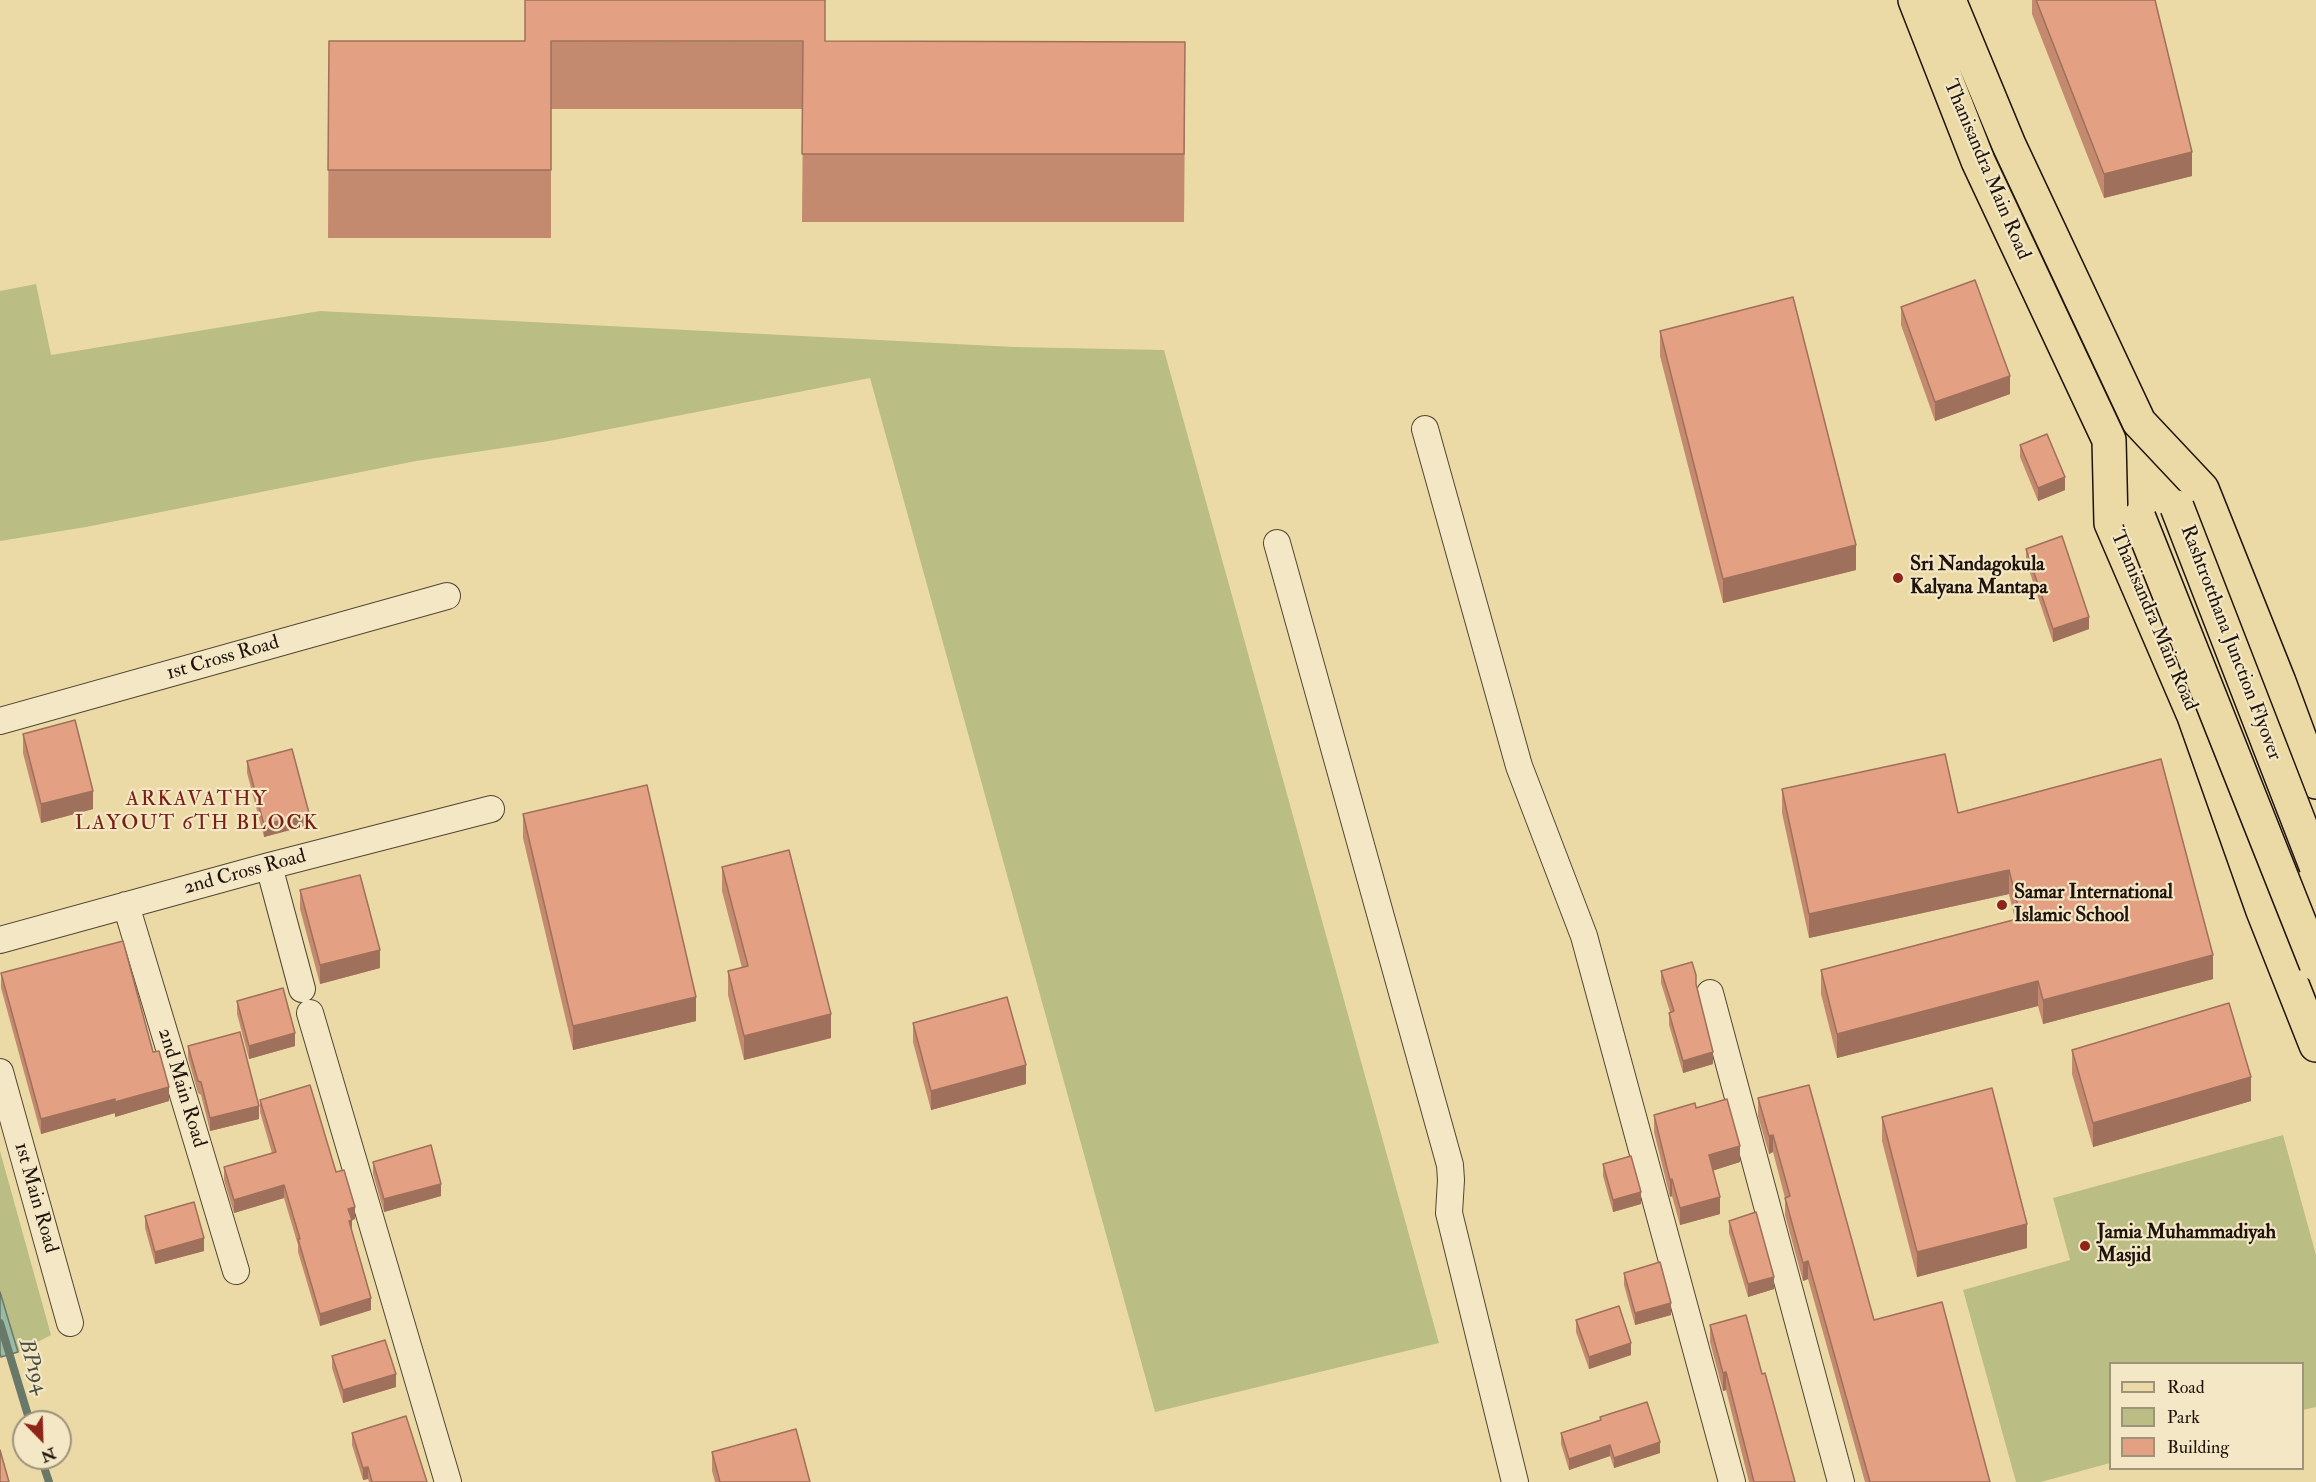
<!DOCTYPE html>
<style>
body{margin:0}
#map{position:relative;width:2316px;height:1482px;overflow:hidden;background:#ecdaa6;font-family:"IM FELL Double Pica",serif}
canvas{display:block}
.legend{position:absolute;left:2109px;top:1362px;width:195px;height:108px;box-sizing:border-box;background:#f3e7c5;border:2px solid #9e937b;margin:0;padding:8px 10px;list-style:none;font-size:18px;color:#1f140d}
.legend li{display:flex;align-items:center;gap:12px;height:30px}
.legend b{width:30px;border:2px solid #9e937b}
.north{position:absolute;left:12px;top:1410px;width:60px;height:60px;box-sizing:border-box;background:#f3e7c5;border:2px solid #9e937b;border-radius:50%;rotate:157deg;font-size:16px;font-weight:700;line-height:24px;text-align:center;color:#1f140d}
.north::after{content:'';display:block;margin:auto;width:21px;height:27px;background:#8f2418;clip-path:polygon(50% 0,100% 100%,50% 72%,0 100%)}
</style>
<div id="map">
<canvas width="2316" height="1482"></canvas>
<ul class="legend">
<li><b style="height:8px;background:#ecdaa6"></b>Road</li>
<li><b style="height:16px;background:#bbbe84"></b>Park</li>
<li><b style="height:16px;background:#e3a082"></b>Building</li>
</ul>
<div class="north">N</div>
</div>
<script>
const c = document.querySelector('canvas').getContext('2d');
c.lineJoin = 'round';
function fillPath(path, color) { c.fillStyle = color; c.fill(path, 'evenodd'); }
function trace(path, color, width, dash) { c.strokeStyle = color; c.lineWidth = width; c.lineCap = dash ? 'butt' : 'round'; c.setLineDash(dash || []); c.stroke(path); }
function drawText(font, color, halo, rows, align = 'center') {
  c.font = font + ' "IM FELL Double Pica",serif'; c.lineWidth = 4.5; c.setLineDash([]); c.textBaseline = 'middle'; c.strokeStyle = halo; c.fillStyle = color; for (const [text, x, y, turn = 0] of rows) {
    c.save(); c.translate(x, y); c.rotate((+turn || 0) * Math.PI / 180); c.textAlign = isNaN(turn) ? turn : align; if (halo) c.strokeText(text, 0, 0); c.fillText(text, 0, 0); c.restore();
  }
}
fillPath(new Path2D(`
 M 36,284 L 51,355 L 320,311 L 1014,347 L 1164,350 L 1439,1343 L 1155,1412 L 870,378 L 549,441 L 416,461 L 86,527 L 0,541 L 0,291 Z
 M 2283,1135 L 2316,1255 L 2316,1407 L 2303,1410 L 2302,1364 L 2110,1364 L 2110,1463 L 2041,1482 L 2016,1482 L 1963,1290 L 2070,1260 L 2053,1198 Z
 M 0,1151 L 51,1335 L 18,1352 L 0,1292 Z`), '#bbbe84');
const water = new Path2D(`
 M 0,1292 L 18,1352 L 1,1357 L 0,1353 Z`);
fillPath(water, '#99bba6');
trace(water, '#687869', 1.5);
trace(new Path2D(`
 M 0,1323 L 30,1422
 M 41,1458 L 49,1482`), '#687869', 8);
const minor = new Path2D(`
 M 1425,429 L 1519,766 L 1584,936 L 1732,1482
 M 1277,543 L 1450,1165 L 1451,1180 L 1449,1213 L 1515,1482
 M 0,721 L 447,596
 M 269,866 L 302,989
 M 126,905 L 236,1271
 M 0,940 L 269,866 L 491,809
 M 1710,993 L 1841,1482
 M 310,1013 L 448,1482
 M 0,1072 L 70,1323`);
const primary = new Path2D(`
 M 1915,0 L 1978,161 L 2109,440 L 2111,523 L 2194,716 L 2263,911 L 2316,1045
 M 1949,0 L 2009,145 L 2139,422 L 2202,489 L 2279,682 L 2316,782`);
trace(minor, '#524633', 28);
trace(primary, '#1f140d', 36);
trace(minor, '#f3e7c5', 26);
trace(primary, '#ecdaa6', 33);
const primaryBridge = new Path2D(`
 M 2177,507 L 2316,866
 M 2139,518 L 2316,964`);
trace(primaryBridge, '#1f140d', 36, []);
trace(primaryBridge, '#ecdaa6', 33);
fillPath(new Path2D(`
 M 2032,0 L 2155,0 L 2192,176 L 2104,198 L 2032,14 Z
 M 329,41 L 1185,42 L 1184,222 L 802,222 L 803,109 L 551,109 L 551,238 L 328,238 Z
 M 1901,307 L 2010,394 L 1935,421 L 1901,325 Z
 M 1660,331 L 1856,570 L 1723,603 L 1660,356 Z
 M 2020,445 L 2065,490 L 2038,501 L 2020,457 Z
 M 2026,549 L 2089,629 L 2053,642 L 2026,561 Z
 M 23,734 L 93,809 L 41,823 L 23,753 Z
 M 247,761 L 309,825 L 264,837 L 247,773 Z
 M 1782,789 L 1958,813 L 2213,979 L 2043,1024 L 2038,1006 L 1837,1058 L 1821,994 L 1821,970 L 2015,919 L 2009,894 L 1809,938 L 1782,813 Z
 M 523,814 L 696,1021 L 573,1050 L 523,838 Z
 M 722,867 L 831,1038 L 744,1060 L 728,995 L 728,971 L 742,968 L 722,891 Z
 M 300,890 L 380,968 L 320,984 L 300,909 Z
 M 1661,971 L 1696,987 L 1713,1064 L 1683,1073 L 1669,1025 L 1669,1013 L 1670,1012 L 1661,983 Z
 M 1,973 L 153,1052 L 169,1101 L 115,1117 L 115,1113 L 41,1134 L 1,988 Z
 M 237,1001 L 295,1046 L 249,1059 L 237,1014 Z
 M 913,1023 L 1026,1084 L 931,1110 L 913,1042 Z
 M 188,1046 L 259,1119 L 210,1131 L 201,1095 L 198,1093 L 188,1058 Z
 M 2072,1050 L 2251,1101 L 2093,1147 L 2072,1074 Z
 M 1758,1098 L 1874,1320 L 1990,1482 L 1865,1482 L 1808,1279 L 1803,1281 L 1785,1215 L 1785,1198 L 1773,1152 L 1769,1154 L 1758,1116 Z
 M 260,1100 L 336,1172 L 355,1219 L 352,1220 L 352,1230 L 371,1310 L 320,1326 L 298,1252 L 298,1245 L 284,1198 L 234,1213 L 224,1180 L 224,1167 L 272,1153 L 260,1112 Z
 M 1696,1108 L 1740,1162 L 1713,1170 L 1720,1214 L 1680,1225 L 1672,1196 L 1670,1197 L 1654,1132 L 1654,1115 Z
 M 1882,1117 L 2027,1248 L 1917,1277 L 1882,1141 Z
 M 373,1162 L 441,1196 L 384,1212 L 373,1174 Z
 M 1603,1164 L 1641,1204 L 1613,1212 L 1603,1176 Z
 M 145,1216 L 204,1251 L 155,1264 L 145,1228 Z
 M 1729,1221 L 1774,1289 L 1748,1297 L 1729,1233 Z
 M 1624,1273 L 1671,1315 L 1635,1325 L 1624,1285 Z
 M 1576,1320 L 1631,1355 L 1589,1369 L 1576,1332 Z
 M 1710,1325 L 1762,1374 L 1795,1482 L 1749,1482 L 1726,1390 L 1723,1391 L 1710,1342 Z
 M 332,1356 L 396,1387 L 343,1403 L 332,1368 Z
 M 1600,1417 L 1660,1453 L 1614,1468 L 1610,1456 L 1569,1470 L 1561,1444 L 1561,1433 L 1600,1420 Z
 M 352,1433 L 427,1482 L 369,1482 L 368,1479 L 363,1480 L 352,1445 Z
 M 712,1452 L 810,1482 L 715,1482 L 712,1471 Z`), '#c38a70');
fillPath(new Path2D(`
 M 1185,42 L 1185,109 L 1184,222 Z
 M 2192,152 L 2192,176 L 2104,198 L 2104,174 Z
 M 2010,376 L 2010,394 L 1935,421 L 1935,402 Z
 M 2065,477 L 2065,490 L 2038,501 L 2038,488 Z
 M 1856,545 L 1856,570 L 1723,603 L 1723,579 Z
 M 2089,617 L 2089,629 L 2053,642 L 2053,629 Z
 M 93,791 L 93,809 L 41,823 L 41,804 Z
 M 309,813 L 309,825 L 264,837 L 264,825 Z
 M 2009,870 L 2009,894 L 1809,938 L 1809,914 Z
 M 380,950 L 380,968 L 320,984 L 320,965 Z
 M 2213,955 L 2213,979 L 2043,1024 L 2043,1000 Z
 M 2038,981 L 2038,1006 L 1837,1058 L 1837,1034 Z
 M 696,997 L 696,1021 L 573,1050 L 573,1026 Z
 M 831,1014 L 831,1038 L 744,1060 L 744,1036 Z
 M 295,1033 L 295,1046 L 249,1059 L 249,1046 Z
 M 1713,1052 L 1713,1064 L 1683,1073 L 1683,1061 Z
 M 1026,1065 L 1026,1084 L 931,1110 L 931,1091 Z
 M 2251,1077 L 2251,1101 L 2093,1147 L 2093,1123 Z
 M 169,1087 L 169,1101 L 115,1117 L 115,1102 Z
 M 115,1099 L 115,1113 L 41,1134 L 41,1119 Z
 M 259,1106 L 259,1119 L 210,1131 L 210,1118 Z
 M 1773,1135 L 1773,1152 L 1769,1154 L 1769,1136 Z
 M 1740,1146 L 1740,1162 L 1709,1172 L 1709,1155 Z
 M 1672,1179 L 1672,1196 L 1670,1197 L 1670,1180 Z
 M 441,1184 L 441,1196 L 384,1212 L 384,1199 Z
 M 284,1185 L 284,1198 L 234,1213 L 234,1200 Z
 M 1641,1192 L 1641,1204 L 1613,1212 L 1613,1200 Z
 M 1720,1197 L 1720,1214 L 1680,1225 L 1680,1208 Z
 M 355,1207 L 355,1219 L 352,1220 L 352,1233 L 349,1233 L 348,1209 Z
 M 2027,1224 L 2027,1248 L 1917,1277 L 1917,1252 Z
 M 204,1238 L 204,1251 L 155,1264 L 155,1252 Z
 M 1808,1261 L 1808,1279 L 1803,1281 L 1803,1263 Z
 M 1774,1277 L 1774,1289 L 1748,1297 L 1748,1284 Z
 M 371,1298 L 371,1310 L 320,1326 L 320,1314 Z
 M 1671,1303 L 1671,1315 L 1635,1325 L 1635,1313 Z
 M 1631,1343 L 1631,1355 L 1589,1369 L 1589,1357 Z
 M 1726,1372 L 1726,1390 L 1723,1391 L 1723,1373 Z
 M 396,1374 L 396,1387 L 343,1403 L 343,1390 Z
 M 1660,1442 L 1660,1453 L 1614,1468 L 1614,1458 Z
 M 1610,1445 L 1610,1456 L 1569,1470 L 1569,1459 Z
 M 368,1467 L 368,1479 L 363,1480 L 363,1468 Z`), '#9f705b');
const building = new Path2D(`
 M 525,0 L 825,0 L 825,41 L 1185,42 L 1184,154 L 802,154 L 803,41 L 551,41 L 551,170 L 328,170 L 329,41 L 525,41 Z
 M 2036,0 L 2155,0 L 2192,152 L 2104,174 Z
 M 1975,280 L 2010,376 L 1935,402 L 1901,307 Z
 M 1793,297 L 1856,545 L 1723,579 L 1660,331 Z
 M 2047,434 L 2065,477 L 2038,488 L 2020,445 Z
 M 2062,536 L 2089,617 L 2053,629 L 2026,549 Z
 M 75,720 L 93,791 L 41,804 L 23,734 Z
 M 292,749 L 309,813 L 264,825 L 247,761 Z
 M 1945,754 L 1958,813 L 2161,759 L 2213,955 L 2043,1000 L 2038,981 L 1837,1034 L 1821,970 L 2021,918 L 2009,870 L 1809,914 L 1782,789 Z
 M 647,785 L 696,997 L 573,1026 L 523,814 Z
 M 789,850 L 831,1014 L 744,1036 L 728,971 L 748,966 L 722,867 Z
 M 360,875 L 380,950 L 320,965 L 300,890 Z
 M 123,941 L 153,1052 L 159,1051 L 169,1087 L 115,1102 L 115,1099 L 41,1119 L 1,973 Z
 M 1692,962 L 1696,975 L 1696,984 L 1713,1052 L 1683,1061 L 1669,1013 L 1674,1011 L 1661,971 Z
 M 283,988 L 295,1033 L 249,1046 L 237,1001 Z
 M 1007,997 L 1026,1065 L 931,1091 L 913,1023 Z
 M 2229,1003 L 2251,1077 L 2093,1123 L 2072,1050 Z
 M 240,1032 L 259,1106 L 210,1118 L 201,1082 L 198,1081 L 188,1046 Z
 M 310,1085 L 336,1172 L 344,1170 L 355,1207 L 348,1209 L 352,1220 L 349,1221 L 371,1298 L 320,1314 L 298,1239 L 300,1239 L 284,1185 L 234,1200 L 224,1167 L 276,1152 L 260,1100 Z
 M 1809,1085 L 1874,1320 L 1942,1302 L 1990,1482 L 1870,1482 L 1808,1261 L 1803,1263 L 1785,1198 L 1790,1196 L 1773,1135 L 1769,1136 L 1758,1098 Z
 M 1992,1088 L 2027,1224 L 1917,1252 L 1882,1117 Z
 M 1727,1099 L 1740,1146 L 1709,1155 L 1720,1197 L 1680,1208 L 1672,1179 L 1670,1180 L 1654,1115 L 1695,1103 L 1696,1108 Z
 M 431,1145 L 441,1184 L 384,1199 L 373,1162 Z
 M 1631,1156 L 1641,1192 L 1613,1200 L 1603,1164 Z
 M 194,1202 L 204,1238 L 155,1252 L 145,1216 Z
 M 1756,1212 L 1774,1277 L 1748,1284 L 1729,1221 Z
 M 1660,1262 L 1671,1303 L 1635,1313 L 1624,1273 Z
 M 1619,1306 L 1631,1343 L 1589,1357 L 1576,1320 Z
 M 1746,1315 L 1762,1374 L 1765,1373 L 1795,1482 L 1754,1482 L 1726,1372 L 1723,1373 L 1710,1325 Z
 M 385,1340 L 396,1374 L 343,1390 L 332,1356 Z
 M 1647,1402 L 1660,1442 L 1614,1458 L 1610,1445 L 1569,1459 L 1561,1433 L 1601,1420 L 1600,1417 Z
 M 406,1416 L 427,1482 L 372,1482 L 368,1467 L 363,1468 L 352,1433 Z
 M 796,1429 L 810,1482 L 720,1482 L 712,1452 Z
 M 0,1450 L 9,1482 L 0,1482 Z`);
fillPath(building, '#e3a082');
trace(building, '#9f705b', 1.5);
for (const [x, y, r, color] of [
 [1898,578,6,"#8f2418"],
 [2002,905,6,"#8f2418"],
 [2085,1246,6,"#8f2418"]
]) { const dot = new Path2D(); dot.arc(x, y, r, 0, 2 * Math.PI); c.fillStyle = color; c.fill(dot); trace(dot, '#f3e7c5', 2); }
drawText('20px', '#1f140d', '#f3e7c5', [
 ["Thanisandra Main Road",1986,170,67],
 ["Thanisandra Main Road",2153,621,67],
 ["Rashtrotthana Junction Flyover",2230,643,69],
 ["1st Cross Road",223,659,-16],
 ["2nd Cross Road",245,873,-15],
 ["2nd Main Road",181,1088,73],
 ["1st Main Road",35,1198,74]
]);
drawText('bold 20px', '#1f140d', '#f3e7c5', [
 ["Sri Nandagokula",1910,566],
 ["Kalyana Mantapa",1910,589],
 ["Samar International",2014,894],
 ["Islamic School",2014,917],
 ["Jamia Muhammadiyah",2097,1234],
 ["Masjid",2097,1257]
], 'left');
c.letterSpacing = '1.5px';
drawText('21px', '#7a1f14', '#f3e7c5', [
 ["ARKAVATHY",197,800],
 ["LAYOUT 6TH BLOCK",197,824]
]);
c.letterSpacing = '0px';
drawText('italic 21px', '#4a4e43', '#f3e7c5', [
 ["BP194",32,1367,73]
]);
</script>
